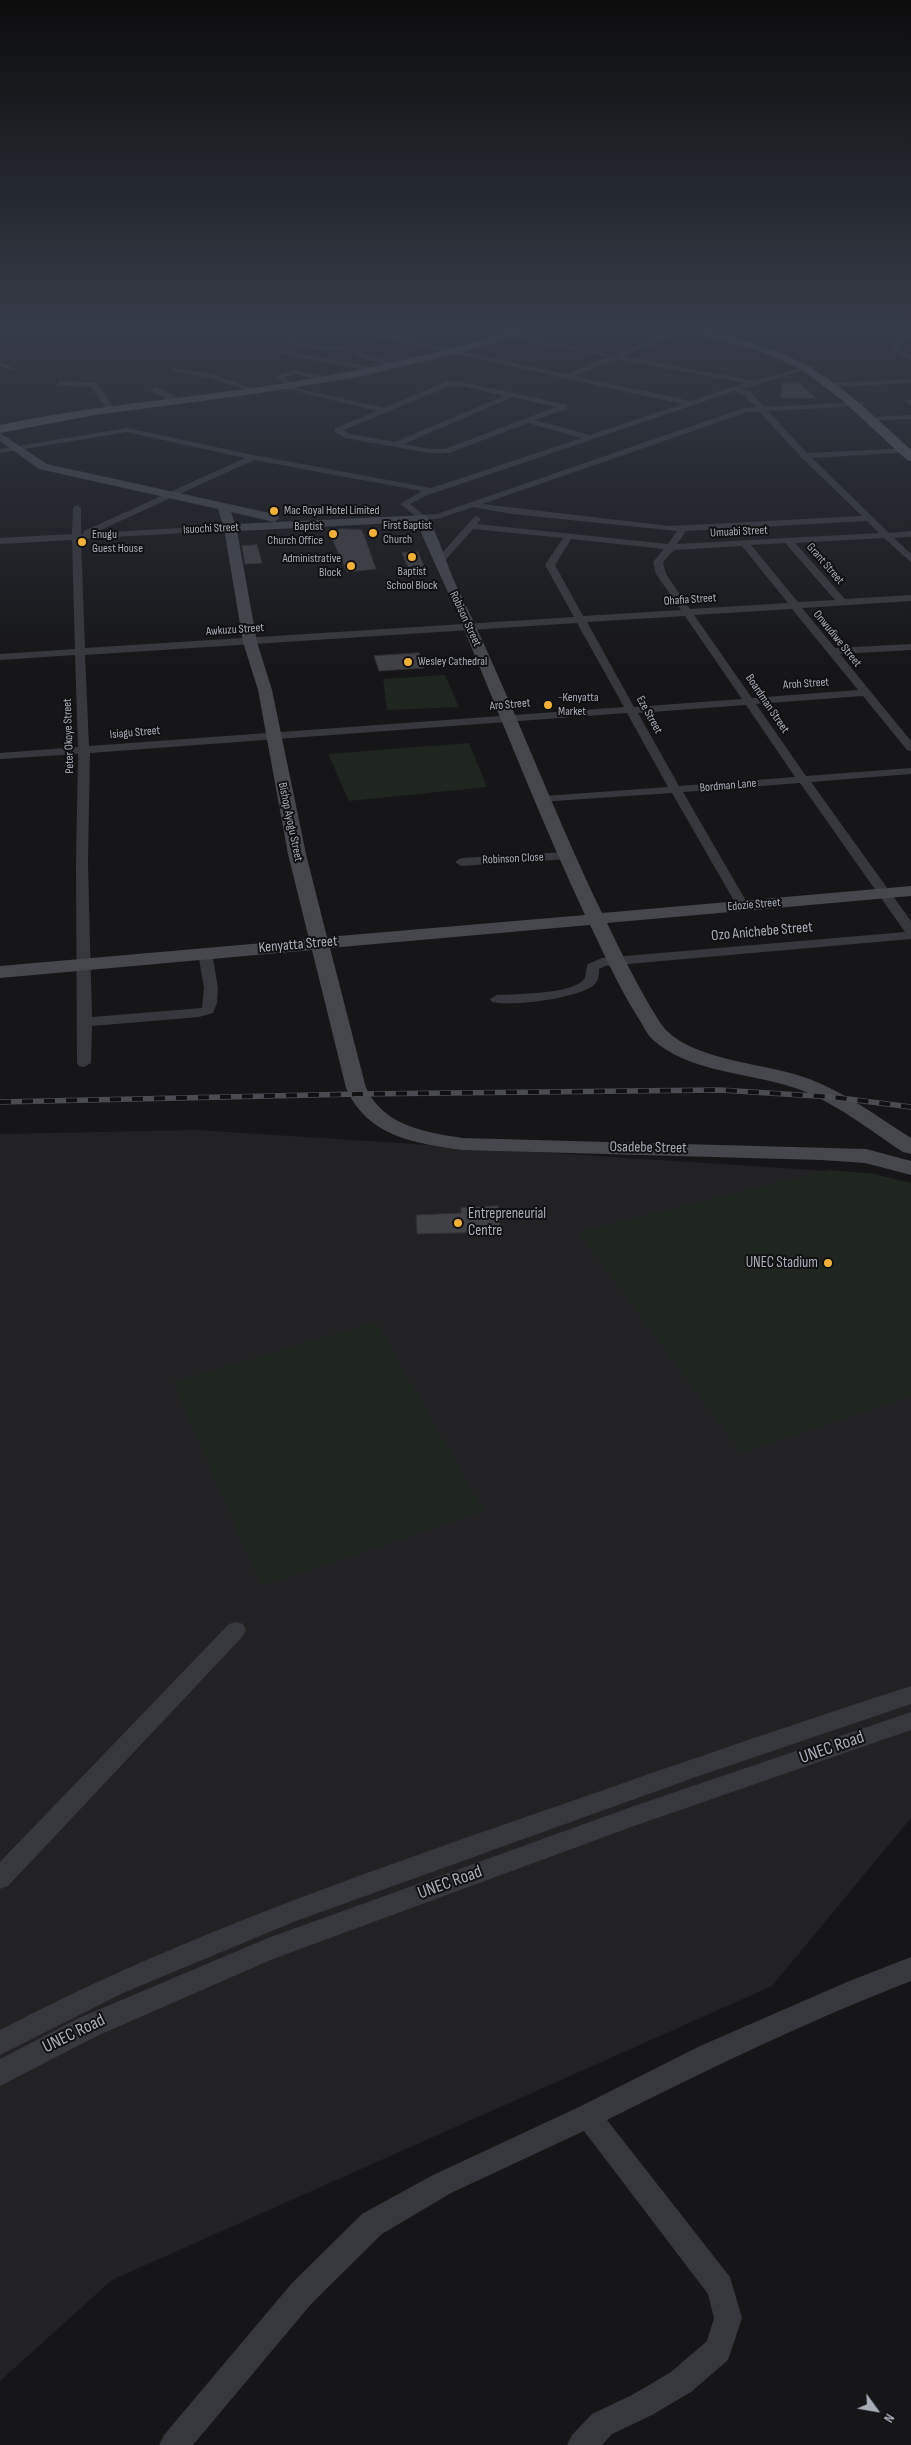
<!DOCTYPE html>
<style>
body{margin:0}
#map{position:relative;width:911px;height:2445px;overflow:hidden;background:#161618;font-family:"Sofia Sans Condensed",sans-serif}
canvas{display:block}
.north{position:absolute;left:851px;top:2385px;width:50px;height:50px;-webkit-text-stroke:4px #111113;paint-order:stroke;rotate:122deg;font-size:14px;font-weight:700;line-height:20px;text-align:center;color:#a8adb8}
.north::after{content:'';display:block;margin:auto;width:18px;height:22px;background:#a8adb8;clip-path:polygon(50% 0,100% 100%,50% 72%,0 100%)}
</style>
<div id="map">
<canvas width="911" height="2445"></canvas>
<div class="north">N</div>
</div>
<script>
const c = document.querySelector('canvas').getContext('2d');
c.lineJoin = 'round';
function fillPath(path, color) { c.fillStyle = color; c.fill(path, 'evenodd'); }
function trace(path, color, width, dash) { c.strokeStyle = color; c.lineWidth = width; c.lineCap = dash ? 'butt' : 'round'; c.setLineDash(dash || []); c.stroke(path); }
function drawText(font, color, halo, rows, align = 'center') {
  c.font = font + ' "Sofia Sans Condensed",sans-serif'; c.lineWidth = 4; c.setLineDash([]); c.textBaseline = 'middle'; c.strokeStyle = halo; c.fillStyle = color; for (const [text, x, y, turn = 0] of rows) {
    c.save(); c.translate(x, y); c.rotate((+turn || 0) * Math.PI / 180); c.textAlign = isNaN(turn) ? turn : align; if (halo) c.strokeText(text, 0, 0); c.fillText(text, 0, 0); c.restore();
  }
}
fillPath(new Path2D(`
 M 198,1130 L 874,1174 L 911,1195 L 911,1818 L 772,1986 L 112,2280 L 0,2381 L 0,1134 Z`), '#222225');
fillPath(new Path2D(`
 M 445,675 L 459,707 L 387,710 L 383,679 Z
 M 469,743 L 487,787 L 349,801 L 328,754 Z
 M 829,1170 L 874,1174 L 911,1183 L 911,1396 L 742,1453 L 578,1232 Z
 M 376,1322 L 484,1511 L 261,1586 L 173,1382 Z`), '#1e261f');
const building = new Path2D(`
 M 799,383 L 816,398 L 781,398 L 782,384 Z
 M 344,529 L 362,530 L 376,569 L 347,572 L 328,530 Z
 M 257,545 L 262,563 L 245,564 L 242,546 Z
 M 418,552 L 424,566 L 408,567 L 402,553 Z
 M 419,653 L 424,668 L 379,671 L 374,656 Z
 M 498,1206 L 500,1232 L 417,1234 L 416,1215 L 461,1213 L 461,1208 Z`);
fillPath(building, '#404145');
trace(building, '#303034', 1);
fillPath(new Path2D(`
 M 308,330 L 318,330 L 292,340 L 309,345 L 348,347 L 392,363 L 389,365 L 365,359 L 347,351 L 309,349 L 286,341 L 287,337 Z
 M 348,330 L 361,330 L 566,374 L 608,357 L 503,336 L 506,334 L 615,355 L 676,330 L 685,330 L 624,356 L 753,381 L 814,365 L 814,367 L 742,389 L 750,391 L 764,407 L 863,402 L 864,404 L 860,406 L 768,411 L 807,453 L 911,448 L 911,452 L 812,458 L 889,533 L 911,531 L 911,537 L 894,538 L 911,554 L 911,562 L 884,538 L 795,543 L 845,599 L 911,595 L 911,601 L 802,608 L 835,648 L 911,644 L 911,650 L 840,654 L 911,741 L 911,751 L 907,750 L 863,696 L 756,704 L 806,776 L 911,768 L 911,774 L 811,782 L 911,921 L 911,939 L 605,966 L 599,969 C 599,974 599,979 595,984 C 582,998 511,1007 492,1002 L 490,999 L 497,995 C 515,994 574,994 584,979 C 587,975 585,969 588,964 L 602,958 L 905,932 L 800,783 L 683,792 L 749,906 L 743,910 L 737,906 L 672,793 L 540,802 L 538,800 L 544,796 L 668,787 L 627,713 L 90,753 L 88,864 L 92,1017 L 202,1008 L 204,988 L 198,953 L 205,949 L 212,953 L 218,988 L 217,1003 L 213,1013 L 199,1017 L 92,1026 L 91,1063 L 84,1067 L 79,1066 L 77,1063 L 76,864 L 78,754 L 0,759 L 0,753 L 78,747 L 75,655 L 0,660 L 0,654 L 75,649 L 72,540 L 0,544 L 0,538 L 72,534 L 73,508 L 77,505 L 81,508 L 81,534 L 83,534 L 84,531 L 245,458 L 127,432 L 0,453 L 0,449 L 127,428 L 253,455 L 431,488 L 582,438 L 528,423 L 449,453 L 429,453 L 345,438 L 335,432 L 335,428 L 377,411 L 279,387 L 283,385 L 384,408 L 445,382 L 458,381 L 567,405 L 567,409 L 535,420 L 590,435 L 682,404 ZM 617,359 L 745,383 L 691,401 L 574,376 ZM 458,385 L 504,396 L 395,442 L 350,434 L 344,430 L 449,386 ZM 735,391 L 744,395 L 756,407 L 744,408 L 437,514 L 424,515 L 410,504 L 428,495 ZM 512,397 L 556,407 L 445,449 L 429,449 L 404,444 ZM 748,412 L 760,412 L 802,458 L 862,516 L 669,526 L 482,504 ZM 254,460 L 422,491 L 400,504 L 422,521 L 441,518 L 473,507 L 512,514 L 677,531 L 668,544 L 477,524 L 481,519 L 477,516 L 474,517 L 434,562 L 442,564 L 473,529 L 563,538 L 545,565 L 574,617 L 85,648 L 81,539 L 233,530 L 233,526 L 230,525 L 94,533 ZM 867,521 L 879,533 L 677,544 L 686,531 ZM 571,539 L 664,549 L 653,562 L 656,574 L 681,610 L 583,616 L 555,565 ZM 786,543 L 786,544 L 835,600 L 798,602 L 751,545 ZM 742,546 L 788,603 L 690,609 L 666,574 L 663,562 L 674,550 ZM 792,609 L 858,690 L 752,698 L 694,615 ZM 685,616 L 742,699 L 634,707 L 587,622 ZM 577,623 L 624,707 L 89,746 L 85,655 ZM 746,705 L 795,777 L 679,786 L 638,713 Z
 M 441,330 L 459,330 L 498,337 L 495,339 Z
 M 911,332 L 911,337 L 896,348 L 911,355 L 911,360 L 890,350 L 894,342 Z
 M 279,350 L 367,366 L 371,368 L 367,370 L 277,353 Z
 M 0,362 L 13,367 L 15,368 L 11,370 L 0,366 Z
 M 173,368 L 213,374 L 254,389 L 250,391 L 209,378 L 171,371 Z
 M 295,370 L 322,376 L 323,378 L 319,380 L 295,374 L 284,377 L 291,383 L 287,385 L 275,376 Z
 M 911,379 L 911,383 L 829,387 L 825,385 L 829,383 Z
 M 61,381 L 96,383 L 113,406 L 106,408 L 91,387 L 58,385 L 58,381 Z
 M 155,387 L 175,396 L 176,398 L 169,400 L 152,391 L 151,389 Z
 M 909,399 L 911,399 L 911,405 L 905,401 Z
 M 911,415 L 911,419 L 868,421 L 864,419 L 868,417 Z
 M 566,852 L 570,853 L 572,856 L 570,859 L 461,866 L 455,862 L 461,858 Z
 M 236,1622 L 243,1624 L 246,1630 L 243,1636 L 8,1886 L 0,1889 L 0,1862 L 229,1624 Z
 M 911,1686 L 911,1704 L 693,1778 L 296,1921 L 123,1993 L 0,2055 L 0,2030 C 158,1947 325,1887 494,1828 C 632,1780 771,1731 911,1686 Z
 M 911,1712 L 911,1730 L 634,1826 L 273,1959 L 97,2036 L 0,2086 L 0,2059 L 79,2018 L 268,1938 L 634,1806 Z
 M 911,1957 L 911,1981 C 807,2021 707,2070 607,2120 L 730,2277 L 742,2318 L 728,2360 L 691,2392 L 652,2415 L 612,2434 L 602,2445 L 567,2445 L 572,2435 L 592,2414 L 632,2395 L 671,2372 L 707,2341 L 714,2318 L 708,2294 L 584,2131 L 451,2193 L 382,2234 L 312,2303 L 193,2445 L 159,2445 L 164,2435 L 292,2283 L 362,2214 L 433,2175 L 579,2107 L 700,2046 L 847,1982 Z`), '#37383d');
fillPath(new Path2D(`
 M 0,433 L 47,464 L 274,514 L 280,518 L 274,522 L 231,512 L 235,524 L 426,515 C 439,536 446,563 456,585 C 509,692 550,805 602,913 L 911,886 L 911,896 L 607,923 C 621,952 635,981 651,1008 C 656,1015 660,1024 666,1030 C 697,1062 770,1063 812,1080 C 848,1094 879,1118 911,1138 L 911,1154 L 903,1152 C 869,1130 834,1101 795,1088 C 749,1072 689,1073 652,1039 C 646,1033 642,1023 637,1016 C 619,987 605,956 590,925 L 330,948 L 366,1088 C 384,1126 425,1132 462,1138 L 866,1149 L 911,1161 L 911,1175 L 865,1163 L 821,1160 L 462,1150 C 414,1143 368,1137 346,1088 L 312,950 L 0,978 L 0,966 L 309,939 L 288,854 L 258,690 L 243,642 L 224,528 L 218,509 L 39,469 L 0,441 ZM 417,522 C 432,560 451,596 466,634 C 505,728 542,823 585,915 L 327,937 L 306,854 L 272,690 L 257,642 L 237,531 Z`), '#45474d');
fillPath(new Path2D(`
 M 516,330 L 532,330 L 464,352 L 358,377 L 254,394 L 95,415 L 0,433 L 0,425 C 84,407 169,400 254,388 C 343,375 430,356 516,330 Z
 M 683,330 C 704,330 723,334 743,340 C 820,361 855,399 911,450 L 911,461 L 907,460 L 842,400 L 801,369 L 760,351 Z`), '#53555c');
const rail = new Path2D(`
 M 0,1102 L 358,1094 L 720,1090 L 832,1097 L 911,1107`);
trace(rail, '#4a4c52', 5.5);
trace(rail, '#111113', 4, [11]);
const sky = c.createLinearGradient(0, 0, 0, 672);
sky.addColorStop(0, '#0c0c0d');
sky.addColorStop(0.49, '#363c48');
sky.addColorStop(1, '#363c4800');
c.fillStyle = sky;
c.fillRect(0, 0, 911, 672);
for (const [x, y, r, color] of [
 [274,511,5,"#f2b134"],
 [373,533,5,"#f2b134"],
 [333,534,5,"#f2b134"],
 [82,542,5,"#f2b134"],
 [412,557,5,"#f2b134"],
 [351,566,5,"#f2b134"],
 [408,662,5,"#f2b134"],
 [548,705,5,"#f2b134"],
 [458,1223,5,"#f2b134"],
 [828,1263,5,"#f2b134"]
]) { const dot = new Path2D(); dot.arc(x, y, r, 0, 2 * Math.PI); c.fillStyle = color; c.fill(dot); trace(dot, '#111113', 2); }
drawText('12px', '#a8adb8', '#111113', [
 ["Mac Royal Hotel Limited",284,511],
 ["First Baptist",383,526],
 ["Church",383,540],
 ["Baptist",323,527,"right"],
 ["Church Office",323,541,"right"],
 ["Enugu",92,535],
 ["Guest House",92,549],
 ["Administrative",341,559,"right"],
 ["Block",341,573,"right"],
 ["Baptist",412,572,"center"],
 ["School Block",412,586,"center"],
 ["Wesley Cathedral",418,662],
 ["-Kenyatta",558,698],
 ["Market",558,712]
], 'left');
drawText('12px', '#a8adb8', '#111113', [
 ["Isuochi Street",211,529,-3],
 ["Umuabi Street",739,532,-3],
 ["Grant Street",825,564,49],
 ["Ohafia Street",690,600,-4],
 ["Robison Street",465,619,65],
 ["Awkuzu Street",235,630,-4],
 ["Onwudiwe Street",837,639,51],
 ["Aroh Street",806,684,-4],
 ["Boardman Street",767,704,56],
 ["Aro Street",510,705,-5],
 ["Eze Street",649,715,61],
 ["Isiagu Street",135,733,-5],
 ["Peter Okoye Street",69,736,-92],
 ["Bordman Lane",728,786,-5],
 ["Bishop Ayogu Street",290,822,78],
 ["Robinson Close",513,859,-3],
 ["Edozie Street",754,905,-5]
]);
drawText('15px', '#a8adb8', '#111113', [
 ["Ozo Anichebe Street",762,932,-5],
 ["Kenyatta Street",298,945,-5],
 ["Osadebe Street",648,1148,1]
]);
drawText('15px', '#a8adb8', '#111113', [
 ["Entrepreneurial",468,1214],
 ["Centre",468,1231],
 ["UNEC Stadium",818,1263,"right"]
], 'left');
drawText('18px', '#a8adb8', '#111113', [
 ["UNEC Road",832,1748,-19],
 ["UNEC Road",450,1883,-20],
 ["UNEC Road",74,2034,-26]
]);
</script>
